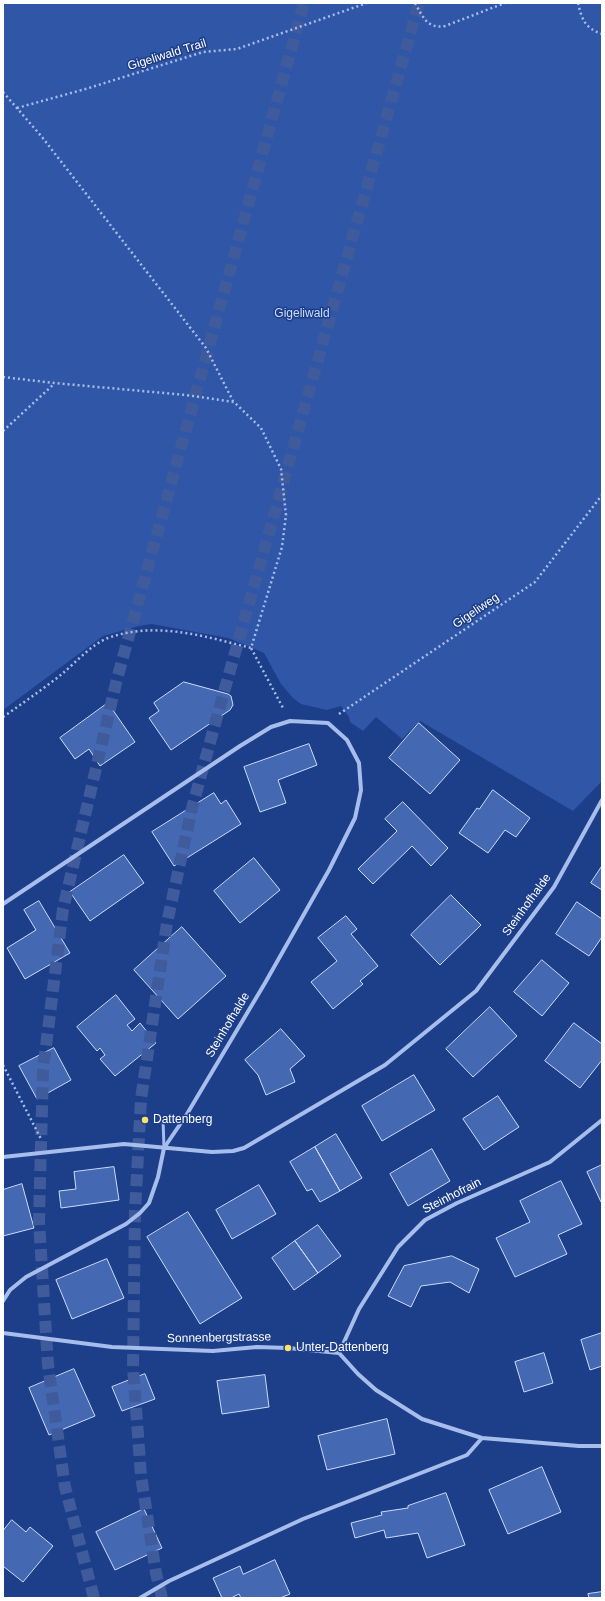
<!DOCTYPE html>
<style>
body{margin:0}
#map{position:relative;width:605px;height:1601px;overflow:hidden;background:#1d3e89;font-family:Helvetica,sans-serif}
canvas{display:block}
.frame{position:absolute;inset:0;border:4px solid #fff;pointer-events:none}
</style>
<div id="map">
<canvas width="605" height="1601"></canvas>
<div class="frame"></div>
</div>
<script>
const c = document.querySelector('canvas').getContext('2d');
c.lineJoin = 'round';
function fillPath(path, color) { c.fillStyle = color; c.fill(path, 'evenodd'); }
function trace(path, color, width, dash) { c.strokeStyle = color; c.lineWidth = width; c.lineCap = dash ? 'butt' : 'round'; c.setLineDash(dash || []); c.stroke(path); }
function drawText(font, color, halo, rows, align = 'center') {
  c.font = font + ' Helvetica,sans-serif'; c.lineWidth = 3; c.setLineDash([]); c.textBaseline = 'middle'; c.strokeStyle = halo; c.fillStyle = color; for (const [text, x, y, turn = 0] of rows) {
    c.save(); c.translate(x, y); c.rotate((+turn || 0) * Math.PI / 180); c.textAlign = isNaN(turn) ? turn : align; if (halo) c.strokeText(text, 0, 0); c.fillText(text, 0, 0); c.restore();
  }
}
fillPath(new Path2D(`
 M 3,3 L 602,3 L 602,781 L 573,811 L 420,721 L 402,739 L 376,717 L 363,731 L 350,722 L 349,717 L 341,706 L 327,710 L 301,704 L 293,698 L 281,684 L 264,653 L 228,638 L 152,624 L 139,626 L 103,636 L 3,710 Z`), '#3056a7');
const building = new Path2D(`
 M 184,682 L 228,694 L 231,696 L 233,705 L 230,710 L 171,750 L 149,718 L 159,711 L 154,703 Z
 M 108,703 L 135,742 L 100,766 L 89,749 L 75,759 L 60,738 Z
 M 419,723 L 460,760 L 430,794 L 389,758 Z
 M 309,744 L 317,765 L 278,780 L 286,803 L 260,812 L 244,767 Z
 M 493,790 L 530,818 L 516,837 L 505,830 L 488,853 L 459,833 L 477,808 L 479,809 Z
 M 214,793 L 221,804 L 226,800 L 241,824 L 174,866 L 152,832 Z
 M 403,802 L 448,848 L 431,866 L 412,846 L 373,884 L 358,869 L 397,831 L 385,819 Z
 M 124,855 L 144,883 L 90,921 L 70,892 Z
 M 254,858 L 280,890 L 240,923 L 214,891 Z
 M 602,866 L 602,890 L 591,883 Z
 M 451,895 L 481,925 L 440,965 L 411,935 Z
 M 39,901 L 70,953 L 25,979 L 7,948 L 36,930 L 24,910 Z
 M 577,902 L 602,919 L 602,937 L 589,956 L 556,934 Z
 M 346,916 L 357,929 L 351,934 L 378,966 L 360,981 L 363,984 L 333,1009 L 311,982 L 337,961 L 318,938 Z
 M 182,927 L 226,976 L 178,1019 L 134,970 Z
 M 542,960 L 569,983 L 542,1016 L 514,992 Z
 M 116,995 L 135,1019 L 127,1025 L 132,1031 L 140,1023 L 156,1043 L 115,1076 L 100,1059 L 105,1055 L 100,1048 L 97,1051 L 77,1027 Z
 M 490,1007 L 517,1036 L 473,1077 L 446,1049 Z
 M 574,1023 L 602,1044 L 602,1060 L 580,1088 L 545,1061 Z
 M 281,1029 L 305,1056 L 290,1069 L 295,1082 L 266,1095 L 258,1075 L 245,1060 Z
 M 54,1048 L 71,1080 L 37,1099 L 19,1066 Z
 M 414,1075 L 435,1110 L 382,1141 L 362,1106 Z
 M 498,1096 L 519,1127 L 484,1150 L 463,1119 Z
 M 336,1134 L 362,1178 L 340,1191 L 315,1147 Z
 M 315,1147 L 340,1191 L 320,1202 L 312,1189 L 307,1191 L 290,1162 Z
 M 432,1149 L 450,1181 L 408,1206 L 390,1174 Z
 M 602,1165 L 602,1201 L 601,1202 L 587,1172 Z
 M 114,1167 L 119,1200 L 61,1208 L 59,1191 L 76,1189 L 74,1172 Z
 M 561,1181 L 582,1224 L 558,1235 L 567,1254 L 515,1277 L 496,1238 L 530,1222 L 520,1201 Z
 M 22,1184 L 34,1228 L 3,1236 L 3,1190 Z
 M 259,1185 L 276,1214 L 232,1239 L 216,1210 Z
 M 188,1212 L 242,1298 L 200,1324 L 147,1237 Z
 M 318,1225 L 341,1256 L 318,1273 L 295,1241 Z
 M 295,1241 L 318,1273 L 294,1290 L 272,1258 Z
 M 452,1256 L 479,1269 L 469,1293 L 450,1282 L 421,1286 L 411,1307 L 388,1296 L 404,1266 Z
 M 107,1259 L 124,1298 L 72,1319 L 56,1280 Z
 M 602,1333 L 602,1366 L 590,1370 L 581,1340 Z
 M 544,1353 L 553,1383 L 524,1392 L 515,1362 Z
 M 74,1369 L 95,1416 L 49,1435 L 29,1388 Z
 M 145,1374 L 155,1399 L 122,1411 L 112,1387 Z
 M 265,1375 L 269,1407 L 222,1414 L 217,1381 Z
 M 387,1419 L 395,1454 L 327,1470 L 318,1436 Z
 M 542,1467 L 561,1512 L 508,1534 L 489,1490 Z
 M 446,1493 L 465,1545 L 427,1558 L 418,1533 L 386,1538 L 384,1530 L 355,1538 L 351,1523 L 382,1515 L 381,1512 L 408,1508 L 408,1506 Z
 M 144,1509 L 162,1548 L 115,1570 L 96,1532 Z
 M 12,1520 L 26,1532 L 30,1527 L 53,1546 L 23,1582 L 3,1566 L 3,1531 Z
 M 275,1560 L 290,1594 L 280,1598 L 241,1598 L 239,1594 L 231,1598 L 222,1598 L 213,1578 L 240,1566 L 243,1574 Z
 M 602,1592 L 602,1598 L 589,1598 L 588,1594 Z`);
fillPath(building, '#4568b2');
trace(building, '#ccdbf9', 1);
trace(new Path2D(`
 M 94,1598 L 65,1487 L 48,1365 L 39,1221 L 43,1070 L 63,909 L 117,679 L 304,3
 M 162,1598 L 156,1573 L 141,1476 L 133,1367 L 135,1212 L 141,1099 L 167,923 L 192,808 L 220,706 L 419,3`), '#3f5b9b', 12, [12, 6]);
trace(new Path2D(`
 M 415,3 C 423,17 427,29 445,26 L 505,3
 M 578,3 C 582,20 585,28 602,34
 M 3,92 L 42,137 L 206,348 L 233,401
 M 17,108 L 89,88 L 203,52 L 237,49 L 367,3
 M 3,377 L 54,383 L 186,395 L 234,402 L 261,428 L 281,469 L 286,515 L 282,547 L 251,648 L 283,708
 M 3,431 L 54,384
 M 339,714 L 535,582 L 602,495
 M 3,717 C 23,703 43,689 62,674 C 75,663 92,644 108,638 C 155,621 204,636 251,648
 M 3,1065 L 41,1139`), '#a7bdec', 2.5, [2, 3]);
trace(new Path2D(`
 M 163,1119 L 164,1148`), '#a7bdec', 3);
trace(new Path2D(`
 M 3,904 L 240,746 L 271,727 L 290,721 L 328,723 L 347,740 L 359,763 L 361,790 L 355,818 L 329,870 L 265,983 L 187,1114 L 164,1148 L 158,1177 L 149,1203 L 140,1213 L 126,1224 L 26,1277 L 10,1290 L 3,1301
 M 3,1157 L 124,1144 L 212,1152 L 233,1151 L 244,1148 L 385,1065 L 476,991 L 554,887 L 602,800
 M 3,1333 L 112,1347 L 213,1351 L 257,1347 L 288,1348 L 339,1353 L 358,1374 L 376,1390 L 422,1419 L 482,1438 L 579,1446 L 602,1446
 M 339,1353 L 359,1309 L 398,1247 L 425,1220 L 457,1203 L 550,1162 L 602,1120
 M 140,1598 L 169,1581 L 303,1519 L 467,1455 L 482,1438`), '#a7bdec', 4);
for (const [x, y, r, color] of [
 [145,1120,4,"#fbe366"],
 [288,1348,4,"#fbe366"]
]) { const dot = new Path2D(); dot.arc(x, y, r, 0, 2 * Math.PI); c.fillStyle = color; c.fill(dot); trace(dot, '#1d3e89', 1.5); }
drawText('12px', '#fff', '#1d3e89', [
 ["Gigeliwald Trail",167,55,-17],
 ["Gigeliweg",476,611,-34],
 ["Steinhofhalde",527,905,-54],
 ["Steinhofhalde",228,1025,-59],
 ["Steinhofrain",452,1196,-27],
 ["Sonnenbergstrasse",219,1338,-1]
]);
drawText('12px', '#ccdbf9', '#1d3e89', [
 ["Gigeliwald",302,314]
]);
drawText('12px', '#fff', '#1d3e89', [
 ["Dattenberg",153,1120],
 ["Unter-Dattenberg",296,1348]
], 'left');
</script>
